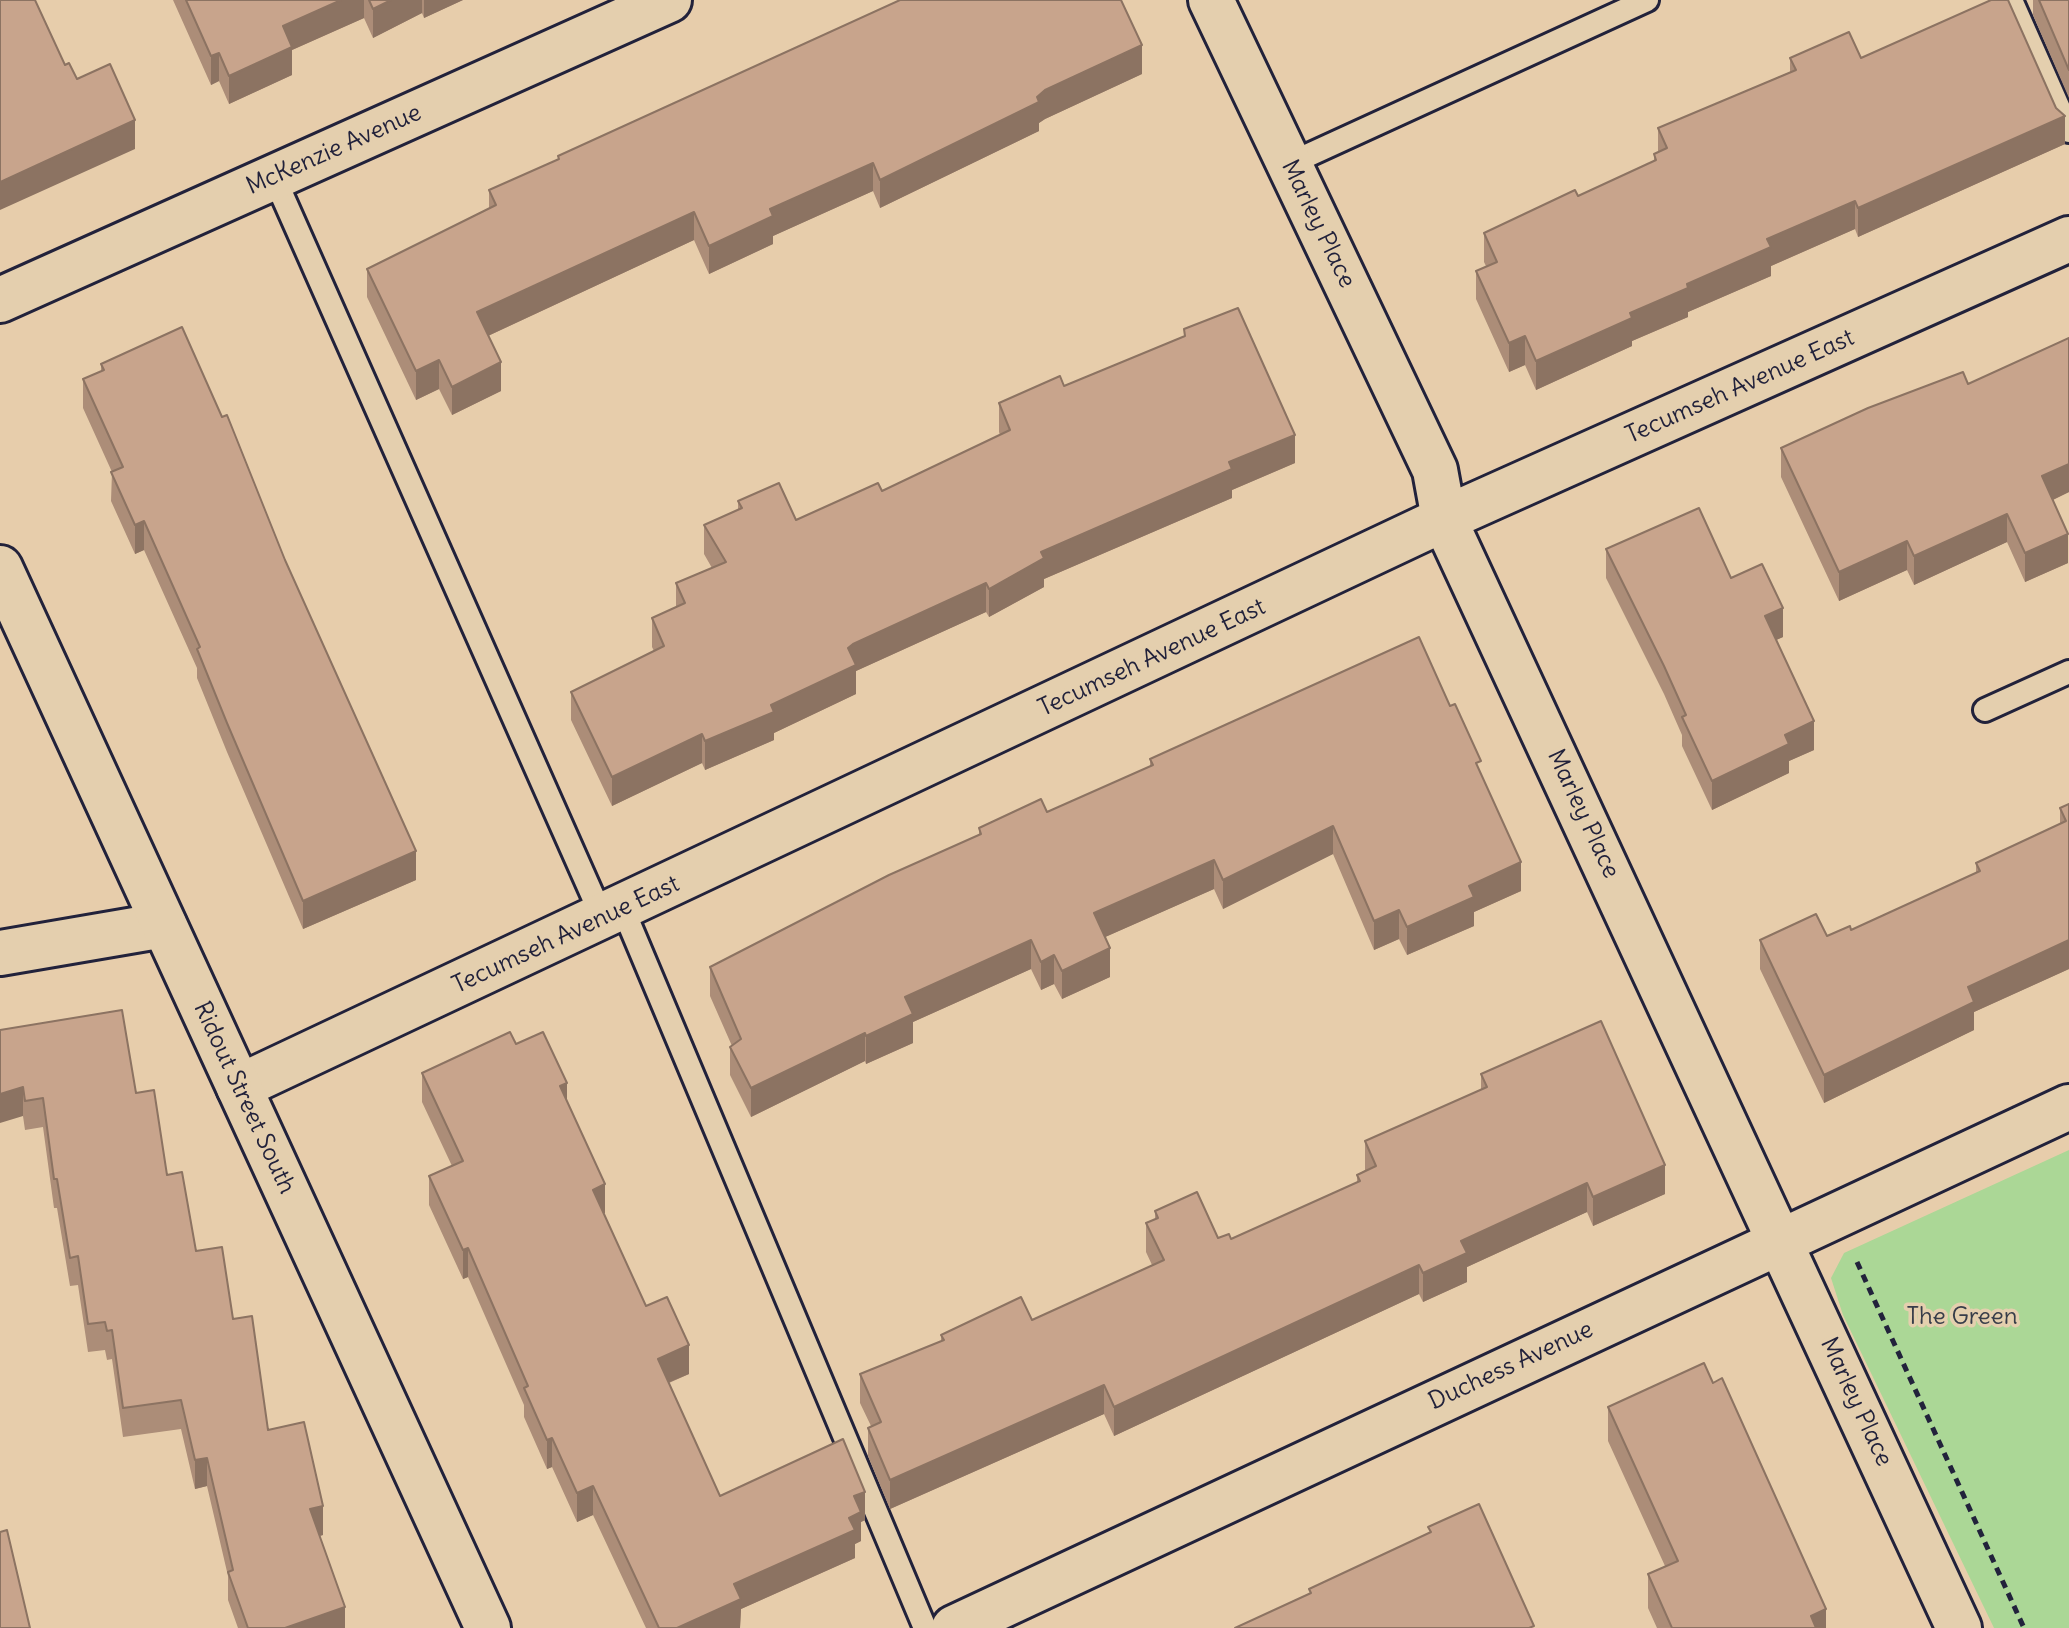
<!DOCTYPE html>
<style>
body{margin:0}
canvas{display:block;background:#e7cdab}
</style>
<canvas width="2069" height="1628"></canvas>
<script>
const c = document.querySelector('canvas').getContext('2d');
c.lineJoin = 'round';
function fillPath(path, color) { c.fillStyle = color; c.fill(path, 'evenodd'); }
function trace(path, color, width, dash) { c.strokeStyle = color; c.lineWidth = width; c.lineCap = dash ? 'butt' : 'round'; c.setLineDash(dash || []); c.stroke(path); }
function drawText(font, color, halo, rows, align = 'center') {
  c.font = font + ' Delius,sans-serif'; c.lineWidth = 7; c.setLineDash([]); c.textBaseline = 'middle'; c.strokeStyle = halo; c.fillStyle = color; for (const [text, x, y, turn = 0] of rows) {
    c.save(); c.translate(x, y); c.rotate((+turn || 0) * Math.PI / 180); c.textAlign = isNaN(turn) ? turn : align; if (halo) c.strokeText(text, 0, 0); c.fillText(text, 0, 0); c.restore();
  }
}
fillPath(new Path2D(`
 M 2069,1150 L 2069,1628 L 1994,1628 L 1843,1315 L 1831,1278 L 1844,1253 Z`), '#abd796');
const lane = new Path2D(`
 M 2011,0 L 2069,131
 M 1289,164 L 1647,0
 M 274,177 L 603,919
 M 1985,710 L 2069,672
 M 623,909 L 925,1628`);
const street = new Path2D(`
 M 1211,0 L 1435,470 L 1444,519 L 1959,1628
 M 0,300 L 669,0
 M 0,953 L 164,925
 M 239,1087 L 1444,519 L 2069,239
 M 954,1628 L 2069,1107`);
const secondary = new Path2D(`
 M 0,568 L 488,1628`);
trace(lane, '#22223b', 28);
trace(street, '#22223b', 50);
trace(secondary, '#22223b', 50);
trace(new Path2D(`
 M 1857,1262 L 2024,1628`), '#22223b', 5, [8, 6]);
trace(lane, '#e4cfae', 22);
trace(street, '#e4cfae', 44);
trace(secondary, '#e4cfae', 44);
fillPath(new Path2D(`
 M 173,0 L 463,0 L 424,18 L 422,13 L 373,38 L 364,18 L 292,50 L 292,75 L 229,104 L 219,81 L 211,85 Z
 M 2033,0 L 2069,0 L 2069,98 L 2033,15 Z
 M 1790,58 L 1861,58 L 2065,144 L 1858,237 L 1855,229 L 1771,266 L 1771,276 L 1688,312 L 1688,317 L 1632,341 L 1632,346 L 1536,390 L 1525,365 L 1509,372 L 1476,299 L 1476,271 L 1486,266 L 1484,262 L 1484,233 L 1578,196 L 1654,161 L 1654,154 L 1658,152 L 1658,128 L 1790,72 Z
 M 1142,74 L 1045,119 L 1039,123 L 1039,131 L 880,208 L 873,191 L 773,236 L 773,244 L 709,274 L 694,240 L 488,336 L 501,391 L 452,415 L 439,389 L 416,400 L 367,297 L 367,269 L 489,209 L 489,190 L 558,160 L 558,156 Z
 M 1184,329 L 1295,463 L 1232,490 L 1232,498 L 1044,579 L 1044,587 L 989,617 L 986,612 L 856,671 L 856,694 L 774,733 L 774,740 L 705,770 L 702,763 L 612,806 L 571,720 L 571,692 L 654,651 L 652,647 L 652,618 L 676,607 L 676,583 L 712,568 L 704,554 L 704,525 L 738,510 L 738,501 L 796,520 L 882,491 L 1000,435 L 999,432 L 999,403 L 1064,386 L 1184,336 Z
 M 2069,338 L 2069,492 L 2053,500 L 2068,563 L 2025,582 L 2007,542 L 1914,585 L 1907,570 L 1839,601 L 1781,477 L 1781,448 L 1968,384 Z
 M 101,364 L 285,560 L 416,880 L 303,929 L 227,752 L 197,678 L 197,668 L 144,550 L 135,554 L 111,501 L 112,472 L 83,408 L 83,379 L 101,372 Z
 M 1606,549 L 1731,578 L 1783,637 L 1776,640 L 1814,750 L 1789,761 L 1789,773 L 1712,810 L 1682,746 L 1682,735 L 1664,694 L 1606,578 Z
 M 1150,759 L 1481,773 L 1521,891 L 1474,912 L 1474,926 L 1407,955 L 1399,939 L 1374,950 L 1333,854 L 1223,909 L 1214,889 L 1105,937 L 1110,977 L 1062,999 L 1054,984 L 1041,990 L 1031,969 L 913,1022 L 913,1043 L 866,1064 L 865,1061 L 751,1117 L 730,1075 L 730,1047 L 732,1046 L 710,996 L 710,967 L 979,835 L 979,828 L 1047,812 L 1150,767 Z
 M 2069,804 L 2069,969 L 1974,1012 L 1974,1030 L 1824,1103 L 1760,969 L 1760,940 L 1827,936 L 1851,930 L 1976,873 L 1976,863 L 2060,824 L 2060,808 Z
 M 0,1030 L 136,1093 L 196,1251 L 233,1319 L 268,1430 L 323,1535 L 320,1536 L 345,1628 L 238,1628 L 228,1600 L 228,1576 L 207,1486 L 195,1489 L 181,1429 L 123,1437 L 112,1359 L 107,1360 L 105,1350 L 88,1352 L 78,1285 L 70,1286 L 57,1208 L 54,1208 L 43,1127 L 25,1130 L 23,1116 Z
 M 516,1044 L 567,1102 L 604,1213 L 646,1306 L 689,1374 L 669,1383 L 720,1496 L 865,1520 L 861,1522 L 861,1541 L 855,1544 L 855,1558 L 741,1609 L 740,1628 L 646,1628 L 593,1515 L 577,1522 L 552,1467 L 547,1469 L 524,1417 L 524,1405 L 468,1277 L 463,1279 L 429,1205 L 429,1176 L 452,1166 L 422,1102 L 422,1073 Z
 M 1481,1074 L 1665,1194 L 1593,1226 L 1587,1212 L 1467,1267 L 1467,1282 L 1423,1302 L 1419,1294 L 1114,1436 L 1104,1414 L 890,1509 L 868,1456 L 868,1428 L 871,1426 L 860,1403 L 860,1374 L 941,1341 L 941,1335 L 1032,1320 L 1152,1265 L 1146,1252 L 1146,1223 L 1155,1219 L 1155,1211 L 1218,1238 L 1231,1239 L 1357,1182 L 1357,1175 L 1365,1170 L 1365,1141 L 1481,1090 Z
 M 1608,1407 L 1826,1628 L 1657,1628 L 1648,1608 L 1648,1574 L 1665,1566 L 1608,1441 Z`), '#ac8d78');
fillPath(new Path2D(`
 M 341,0 L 364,0 L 364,18 L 292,50 L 292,75 L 229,104 L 229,76 L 283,26 Z
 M 391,0 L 422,0 L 422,13 L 373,38 L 373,9 Z
 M 424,0 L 463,0 L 424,18 Z
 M 1142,45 L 1142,74 L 1045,119 L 1039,123 L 1039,131 L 880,208 L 880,180 L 1037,97 L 1045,90 Z
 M 219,53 L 219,81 L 211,85 L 211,56 Z
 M 2065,116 L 2065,144 L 1858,237 L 1858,208 Z
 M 135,120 L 135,149 L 0,210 L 0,182 Z
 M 873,163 L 873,191 L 773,236 L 773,244 L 709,274 L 709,246 L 770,209 Z
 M 1855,201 L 1855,229 L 1771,266 L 1771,276 L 1688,312 L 1688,317 L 1632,341 L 1632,346 L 1536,390 L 1536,361 L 1687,284 L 1767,239 Z
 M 694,212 L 694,240 L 477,341 L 477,312 Z
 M 1525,336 L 1525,365 L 1509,372 L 1509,343 Z
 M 439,360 L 439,389 L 416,400 L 416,371 Z
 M 501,362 L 501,391 L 452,415 L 452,387 Z
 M 1295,435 L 1295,463 L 1232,490 L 1232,498 L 1044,579 L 1044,587 L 989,617 L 989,589 L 1041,552 L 1229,462 Z
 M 2069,464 L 2069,492 L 2042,505 L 2042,476 Z
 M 2007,514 L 2007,542 L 1914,585 L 1914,556 Z
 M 144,521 L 144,550 L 135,554 L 135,525 Z
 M 2068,534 L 2068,563 L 2025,582 L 2025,553 Z
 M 1907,541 L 1907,570 L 1839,601 L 1839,572 Z
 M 986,583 L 986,612 L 856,671 L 856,694 L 774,733 L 774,740 L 705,770 L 705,741 L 771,705 L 853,644 Z
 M 1783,608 L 1783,637 L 1765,645 L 1765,616 Z
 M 1814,721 L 1814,750 L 1789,761 L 1789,773 L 1712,810 L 1712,781 L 1785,735 Z
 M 702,734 L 702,763 L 612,806 L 612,777 Z
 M 1333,826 L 1333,854 L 1223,909 L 1223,880 Z
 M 416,851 L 416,880 L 303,929 L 303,901 Z
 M 1214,860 L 1214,889 L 1094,942 L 1094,913 Z
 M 1521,862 L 1521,891 L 1474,912 L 1474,926 L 1407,955 L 1407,927 L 1469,886 Z
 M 1399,910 L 1399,939 L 1374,950 L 1374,921 Z
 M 1031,940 L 1031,969 L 913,1022 L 913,1043 L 866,1064 L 866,1036 L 905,997 Z
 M 2069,940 L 2069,969 L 1974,1012 L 1974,1030 L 1824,1103 L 1824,1075 L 1968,987 Z
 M 1110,948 L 1110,977 L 1062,999 L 1062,971 Z
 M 1054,955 L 1054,984 L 1041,990 L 1041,962 Z
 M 865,1033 L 865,1061 L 751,1117 L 751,1088 Z
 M 567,1083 L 567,1112 L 560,1086 Z
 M 23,1087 L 23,1116 L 0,1123 L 0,1094 Z
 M 1665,1165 L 1665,1194 L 1593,1226 L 1593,1197 Z
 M 1587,1183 L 1587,1212 L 1467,1267 L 1467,1282 L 1423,1302 L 1423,1273 L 1461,1241 Z
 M 605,1184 L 605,1213 L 593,1218 L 593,1190 Z
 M 468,1248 L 468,1277 L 463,1279 L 463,1250 Z
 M 1419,1265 L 1419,1294 L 1114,1436 L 1114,1407 Z
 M 689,1345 L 689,1374 L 658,1387 L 658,1359 Z
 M 1104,1385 L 1104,1414 L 890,1509 L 890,1480 Z
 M 552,1438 L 552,1467 L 547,1469 L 547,1440 Z
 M 207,1458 L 207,1486 L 195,1489 L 195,1460 Z
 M 593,1486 L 593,1515 L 577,1522 L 577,1493 Z
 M 865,1492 L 865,1520 L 861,1522 L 861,1541 L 855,1544 L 855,1558 L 741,1609 L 740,1628 L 677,1628 L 734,1584 L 854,1496 Z
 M 323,1506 L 323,1535 L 310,1538 L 310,1509 Z
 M 345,1607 L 345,1628 L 285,1628 Z
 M 1826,1609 L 1826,1628 L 1811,1628 L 1811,1616 Z`), '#8c7362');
const building = new Path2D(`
 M 0,0 L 35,0 L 65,65 L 69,63 L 77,79 L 110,64 L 135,120 L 0,182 Z
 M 186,0 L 341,0 L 283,26 L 292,47 L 229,76 L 219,53 L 211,56 Z
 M 369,0 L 391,0 L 373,9 Z
 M 900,0 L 1121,0 L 1142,45 L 1045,90 L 1037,97 L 1039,102 L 880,180 L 873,163 L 770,209 L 773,216 L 709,246 L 694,212 L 477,312 L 501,362 L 452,387 L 439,360 L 416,371 L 367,269 L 496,205 L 489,190 L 559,159 L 558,156 Z
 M 1991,0 L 2008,0 L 2056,108 L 2065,116 L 1858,208 L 1855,201 L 1767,239 L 1771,247 L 1687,284 L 1688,288 L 1630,313 L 1632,318 L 1536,361 L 1525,336 L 1509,343 L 1476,271 L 1497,262 L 1484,233 L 1575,190 L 1578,196 L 1656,160 L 1654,154 L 1667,148 L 1658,128 L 1796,70 L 1790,58 L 1849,32 L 1861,58 Z
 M 2039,0 L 2069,0 L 2069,70 Z
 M 1238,308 L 1295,435 L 1229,462 L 1232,469 L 1041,552 L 1044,558 L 989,589 L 986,583 L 853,644 L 848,648 L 856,665 L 771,705 L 774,712 L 705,741 L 702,734 L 612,777 L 571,692 L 664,646 L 652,618 L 685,603 L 676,583 L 726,562 L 704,525 L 742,508 L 738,501 L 779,483 L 796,520 L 878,483 L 882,491 L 1010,430 L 999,403 L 1060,376 L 1064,386 L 1185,336 L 1184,329 Z
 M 182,327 L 222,417 L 227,415 L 285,560 L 416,851 L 303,901 L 227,723 L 197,649 L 200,647 L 144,521 L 135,525 L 111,472 L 123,467 L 83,379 L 104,370 L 101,364 Z
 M 2069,338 L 2069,464 L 2042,476 L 2068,534 L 2025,553 L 2007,514 L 1914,556 L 1907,541 L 1839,572 L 1781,448 L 1868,408 L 1963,372 L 1968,384 Z
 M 1699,508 L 1731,578 L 1762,564 L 1783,608 L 1765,616 L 1814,721 L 1785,735 L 1789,744 L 1712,781 L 1682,717 L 1686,715 L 1664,666 L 1606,549 Z
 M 1419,637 L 1450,706 L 1455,704 L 1481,761 L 1476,763 L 1521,862 L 1469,886 L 1474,897 L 1407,927 L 1399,910 L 1374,921 L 1333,826 L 1223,880 L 1214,860 L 1094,913 L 1110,948 L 1062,971 L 1054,955 L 1041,962 L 1031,940 L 905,997 L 913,1014 L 866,1036 L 865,1033 L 751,1088 L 730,1047 L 741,1039 L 710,967 L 889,875 L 981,834 L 979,828 L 1041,799 L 1047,812 L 1153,765 L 1150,759 Z
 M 2069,804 L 2069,940 L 1968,987 L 1974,1002 L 1824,1075 L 1760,940 L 1816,914 L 1827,936 L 1850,926 L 1851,930 L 1980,871 L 1976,863 L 2066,821 L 2060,808 Z
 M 122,1010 L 136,1093 L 154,1090 L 167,1175 L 182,1172 L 196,1251 L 222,1247 L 233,1319 L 252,1316 L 268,1430 L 304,1422 L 323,1506 L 310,1509 L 345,1607 L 285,1628 L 248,1628 L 228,1572 L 233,1570 L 207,1458 L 195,1460 L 181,1400 L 123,1408 L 112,1330 L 107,1331 L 105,1322 L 88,1324 L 78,1256 L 70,1258 L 57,1179 L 54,1179 L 43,1098 L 25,1101 L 23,1087 L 0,1094 L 0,1030 Z
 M 1601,1021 L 1665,1165 L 1593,1197 L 1587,1183 L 1461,1241 L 1467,1253 L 1423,1273 L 1419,1265 L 1114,1407 L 1104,1385 L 890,1480 L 868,1428 L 881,1422 L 860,1374 L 944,1340 L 941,1335 L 1021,1297 L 1032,1320 L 1164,1260 L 1146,1223 L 1158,1218 L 1155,1211 L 1197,1192 L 1218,1238 L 1229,1234 L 1231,1239 L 1360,1181 L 1357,1175 L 1376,1166 L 1365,1141 L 1487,1087 L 1481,1074 Z
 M 510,1032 L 516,1044 L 543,1032 L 567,1083 L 560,1086 L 605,1184 L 593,1190 L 646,1306 L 667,1297 L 689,1345 L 658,1359 L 720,1496 L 843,1439 L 865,1492 L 854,1496 L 861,1512 L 849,1518 L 855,1530 L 734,1584 L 741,1599 L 677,1628 L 659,1628 L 593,1486 L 577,1493 L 552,1438 L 547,1440 L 524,1388 L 528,1386 L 468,1248 L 463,1250 L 429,1176 L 463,1161 L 422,1073 Z
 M 1704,1363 L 1713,1383 L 1722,1378 L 1826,1609 L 1811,1616 L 1816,1628 L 1672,1628 L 1648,1574 L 1678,1561 L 1608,1407 Z
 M 1479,1504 L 1534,1626 L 1529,1628 L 1235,1628 L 1311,1593 L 1309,1589 L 1431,1532 L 1428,1527 Z
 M 7,1530 L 30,1628 L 0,1628 L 0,1532 Z`);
fillPath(building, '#c8a48c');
trace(building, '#8c7362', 2);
drawText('24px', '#22223b', '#e4cfae', [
 ["McKenzie Avenue",334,150,-24],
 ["Marley Place",1318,224,64],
 ["Tecumseh Avenue East",1740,387,-24],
 ["Tecumseh Avenue East",1152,658,-25],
 ["Marley Place",1583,814,65],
 ["Tecumseh Avenue East",566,935,-25],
 ["Ridout Street South",244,1098,65],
 ["Duchess Avenue",1511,1366,-25],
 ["Marley Place",1856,1402,65]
]);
drawText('24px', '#373d49', '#e4cfae', [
 ["The Green",1962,1317]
]);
</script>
